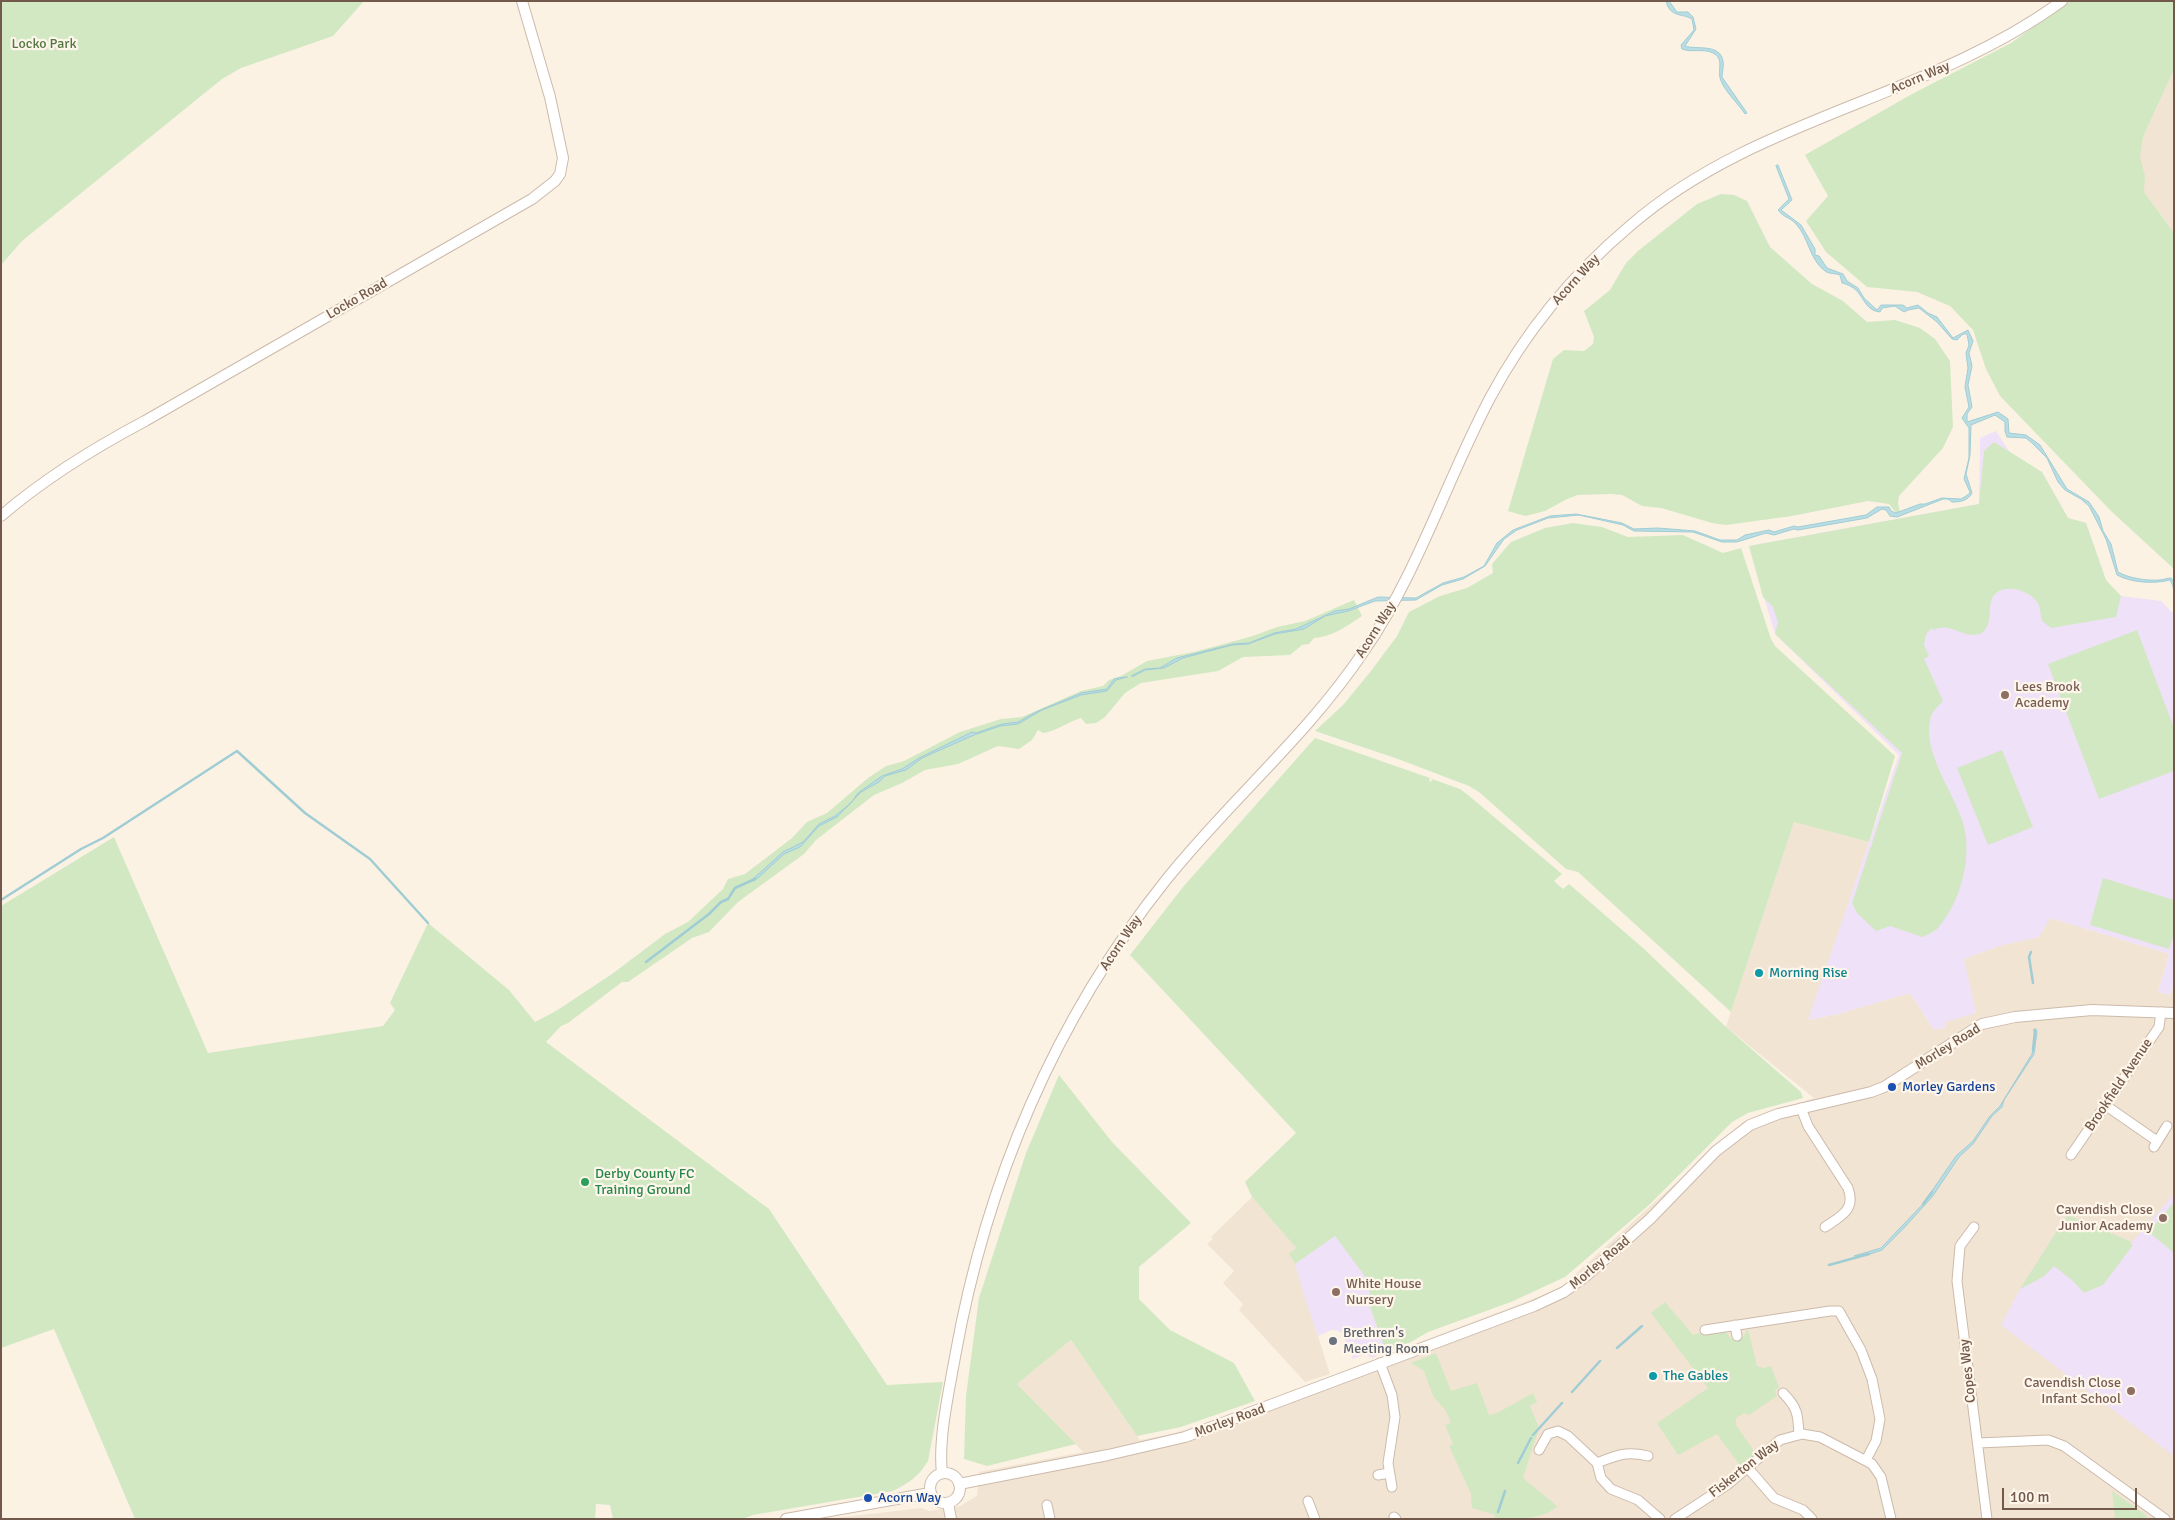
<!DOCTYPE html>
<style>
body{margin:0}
#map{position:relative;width:2175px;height:1520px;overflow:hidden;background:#fbf2e4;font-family:Signika,sans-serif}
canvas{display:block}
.frame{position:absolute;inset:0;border:2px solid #72594b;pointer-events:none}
.scale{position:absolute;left:2002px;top:1488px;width:135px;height:22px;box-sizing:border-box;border:2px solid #72594b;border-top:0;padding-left:6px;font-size:15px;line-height:18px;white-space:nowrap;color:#72594b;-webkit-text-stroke:4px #fef6ea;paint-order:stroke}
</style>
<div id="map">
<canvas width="2175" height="1520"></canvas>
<div class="frame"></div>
<div class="scale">100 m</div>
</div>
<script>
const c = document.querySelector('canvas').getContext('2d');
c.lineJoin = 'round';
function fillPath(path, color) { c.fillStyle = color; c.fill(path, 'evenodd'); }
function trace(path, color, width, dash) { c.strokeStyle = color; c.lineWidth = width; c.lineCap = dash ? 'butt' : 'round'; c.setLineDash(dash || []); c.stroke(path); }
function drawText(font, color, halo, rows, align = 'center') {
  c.font = font + ' Signika,sans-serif'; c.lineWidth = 4.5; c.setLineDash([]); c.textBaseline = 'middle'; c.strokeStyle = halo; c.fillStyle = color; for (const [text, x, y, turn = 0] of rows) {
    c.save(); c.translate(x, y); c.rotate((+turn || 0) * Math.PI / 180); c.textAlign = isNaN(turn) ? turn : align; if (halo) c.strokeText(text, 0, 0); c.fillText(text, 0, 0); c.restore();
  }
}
fillPath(new Path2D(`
 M 2174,70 L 2174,233 L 2135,180 L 2143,137 Z
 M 1794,822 L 1869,842 L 1809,1020 L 1838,1014 L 1910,993 L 1934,1030 L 1946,1027 L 1944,1022 L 1976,1013 L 1963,959 L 1999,946 L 2050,918 L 2169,954 L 2158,992 L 2170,995 L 2174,984 L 2174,1519 L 826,1519 L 922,1508 L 929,1511 L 960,1506 L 977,1496 L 979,1472 L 1083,1452 L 1017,1384 L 1071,1340 L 1140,1440 L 1172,1434 L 1221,1418 L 1559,1289 L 1743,1122 L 1814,1098 L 1726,1027 Z
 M 1252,1197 L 1296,1248 L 1290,1254 L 1295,1264 L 1330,1374 L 1305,1382 L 1239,1310 L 1243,1304 L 1223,1283 L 1234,1271 L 1207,1244 L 1213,1239 L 1211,1237 Z`), '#f2e4d3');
fillPath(new Path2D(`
 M 1996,431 L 2011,454 L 2042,472 L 2068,518 L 2086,523 L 2106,581 L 2121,596 L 2161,601 L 2174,614 L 2174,984 L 2170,995 L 2158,992 L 2169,954 L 2050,918 L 2039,937 L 1999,946 L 1964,959 L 1976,1013 L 1945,1022 L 1946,1027 L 1934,1030 L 1910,993 L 1838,1014 L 1808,1020 L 1899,755 L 1775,634 L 1749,546 L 1979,504 L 1980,438 Z
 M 2174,1194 L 2174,1456 L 2001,1325 L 2020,1289 L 2067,1215 L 2132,1242 Z
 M 1335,1235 L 1371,1283 L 1369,1304 L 1386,1352 L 1372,1358 L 1365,1354 L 1353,1359 L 1342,1333 L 1336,1330 L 1331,1330 L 1318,1336 L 1306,1302 L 1295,1264 Z`), '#efe1f7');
fillPath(new Path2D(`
 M 1,1 L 364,1 L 333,36 L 241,68 L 222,79 L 22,241 L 1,265 Z
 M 2070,1 L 2174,1 L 2174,70 L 2143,137 L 2140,157 L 2145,176 L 2144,192 L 2174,233 L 2174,569 L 2111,511 L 2000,396 L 1986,369 L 1973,330 L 1950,306 L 1917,292 L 1867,287 L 1826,252 L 1806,221 L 1828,196 L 1805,155 L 1912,94 L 2011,43 Z
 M 1721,194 L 1734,195 L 1747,201 L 1770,247 L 1812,284 L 1843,301 L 1867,322 L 1895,320 L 1920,328 L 1935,339 L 1950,361 L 1953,427 L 1943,448 L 1899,496 L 1898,504 L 1900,512 L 1896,513 L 1889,504 L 1868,501 L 1792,516 L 1726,525 L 1712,523 L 1661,508 L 1642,506 L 1622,495 L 1611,494 L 1578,495 L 1567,499 L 1545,511 L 1525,516 L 1508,511 L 1553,359 L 1564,350 L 1584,351 L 1593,344 L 1594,337 L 1584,311 L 1610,290 L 1626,263 L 1638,251 L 1697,204 Z
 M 1994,442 L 2042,472 L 2068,518 L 2086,523 L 2106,580 L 2121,596 L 2116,617 L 2051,628 L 2042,621 C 2040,614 2041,607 2037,602 C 2030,591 2006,583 1995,594 C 1985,605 1995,622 1982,633 C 1964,641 1951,621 1934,630 L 1932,628 L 1926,634 L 1924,645 L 1929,656 L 1924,659 L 1943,701 C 1939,705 1933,711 1931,716 C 1921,751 1952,789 1962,820 C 1974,854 1961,901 1938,928 C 1934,932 1927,935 1922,937 L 1890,926 L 1876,931 L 1857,913 L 1852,903 L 1902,753 L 1775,634 L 1778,622 L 1773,607 L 1763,597 L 1749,546 L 1979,504 L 1984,451 Z
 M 1573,523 L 1602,527 L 1628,537 L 1683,535 L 1723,553 L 1741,548 L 1771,639 L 1775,646 L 1895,756 L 1869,842 L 1794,822 L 1731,1012 L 1578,872 L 1566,869 L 1479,792 L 1469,786 L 1398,759 L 1315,731 L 1343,705 L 1371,671 L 1397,636 L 1409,612 L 1440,596 L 1467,588 L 1493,573 L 1492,564 L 1511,542 L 1545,528 Z
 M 1354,600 L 1362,616 C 1347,626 1332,637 1314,638 L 1309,644 L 1302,645 L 1290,655 L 1243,657 L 1218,671 L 1141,683 L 1125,693 L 1105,717 L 1096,723 L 1086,724 L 1081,718 C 1067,722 1057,731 1043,733 L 1038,730 L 1032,740 L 1019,749 L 998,746 L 958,764 L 925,770 L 902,783 L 874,795 L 816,840 L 804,854 L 738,902 L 709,932 L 692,938 L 628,982 L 622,982 L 568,1023 L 561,1026 L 546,1042 L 769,1209 L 887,1385 L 943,1382 L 928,1461 C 919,1476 909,1483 893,1491 L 753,1515 L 742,1519 L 613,1519 L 610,1505 L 596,1504 L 595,1519 L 135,1519 L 54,1329 L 1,1348 L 1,906 L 114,837 L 208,1053 L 383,1026 L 395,1010 L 390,1003 L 428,923 L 509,990 L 535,1022 L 556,1011 L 612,974 L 665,934 L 688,922 L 723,889 L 728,879 L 745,874 L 792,838 L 807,822 L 827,813 L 868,778 L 886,766 L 904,761 L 960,732 L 1001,719 L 1022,717 L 1081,691 L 1103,686 L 1109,680 L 1121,676 L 1147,661 L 1194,652 L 1253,636 L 1277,627 L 1305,621 Z
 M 2137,630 L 2174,728 L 2174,771 L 2099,799 L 2048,664 Z
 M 1315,738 L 1430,778 L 1429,781 L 1431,782 L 1432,779 L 1460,789 L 1468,795 L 1562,874 L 1554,881 L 1563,889 L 1569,884 L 1643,948 L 1726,1027 L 1801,1092 L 1803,1098 L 1748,1113 L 1732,1122 L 1649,1205 L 1565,1277 L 1511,1302 L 1428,1332 L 1411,1342 L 1386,1352 L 1369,1304 L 1370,1283 L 1335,1236 L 1295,1264 L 1289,1254 L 1296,1248 L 1252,1197 L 1245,1182 L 1296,1133 L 1130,955 L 1183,887 Z
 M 2002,750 L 2033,827 L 1988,845 L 1957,768 Z
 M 2103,878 L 2174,900 L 2174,934 L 2169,949 L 2090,925 Z
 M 1059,1075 L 1112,1142 L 1191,1223 L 1139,1267 L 1139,1299 L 1170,1330 L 1234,1363 L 1255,1401 L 1181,1427 L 1137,1436 L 1071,1340 L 1017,1384 L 1076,1444 L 987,1466 L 964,1459 L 966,1396 L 979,1298 L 1026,1153 Z
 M 2174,1202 L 2174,1253 L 2149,1232 Z
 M 2067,1215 L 2132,1242 L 2130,1244 L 2133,1245 L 2103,1285 L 2084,1293 L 2073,1281 L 2054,1266 L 2043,1277 L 2020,1289 Z
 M 1665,1302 L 1693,1335 L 1703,1332 L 1705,1335 L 1721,1331 L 1727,1333 L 1731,1339 L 1743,1337 L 1748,1329 L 1757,1366 L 1763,1368 L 1771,1366 L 1779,1387 L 1775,1391 L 1777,1396 L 1749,1415 L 1744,1413 L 1736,1418 L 1736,1425 L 1756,1454 L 1741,1467 L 1717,1434 L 1678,1455 L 1657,1423 L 1708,1388 L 1651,1313 Z
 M 1436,1353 L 1451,1391 L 1477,1383 L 1489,1415 L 1497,1413 L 1533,1393 L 1537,1402 L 1530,1406 L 1539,1428 L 1523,1478 L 1557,1506 C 1545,1520 1514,1519 1494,1519 L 1495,1515 L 1472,1508 L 1471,1494 L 1449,1446 L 1453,1444 L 1445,1425 L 1451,1423 L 1446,1411 L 1433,1396 L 1424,1371 L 1411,1363 Z
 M 2112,1491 L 2146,1515 L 2147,1519 L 2115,1519 Z`), '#d2e8c3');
const water = new Path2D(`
 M 1666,1 L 1669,1 L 1677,12 L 1688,12 L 1693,17 L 1696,29 L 1685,46 C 1696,50 1720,43 1723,61 C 1724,66 1722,72 1722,77 L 1747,113 L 1745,114 C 1738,103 1723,90 1720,78 C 1718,68 1724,59 1713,53 C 1703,48 1691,53 1682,49 L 1681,45 L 1694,30 L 1692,19 C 1682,13 1670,18 1666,1 Z
 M 1778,165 L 1792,200 L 1781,210 L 1801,225 L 1815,249 L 1815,255 L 1819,256 L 1827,268 L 1843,274 L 1847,281 L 1858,288 L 1864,298 L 1877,310 L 1881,305 L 1903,305 L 1907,308 L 1918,305 L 1928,313 L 1937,317 L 1953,338 L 1968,330 L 1973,341 L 1969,353 L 1972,366 L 1968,385 L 1972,407 L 1967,414 L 1967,422 L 1998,412 L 2008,419 L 2009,433 L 2026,435 L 2040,445 L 2067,489 L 2089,502 L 2099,517 L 2103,531 L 2111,544 L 2118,572 C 2128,578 2147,581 2159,580 C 2163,580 2167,578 2171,578 L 2174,581 L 2174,594 L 2173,586 L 2170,580 C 2154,584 2132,583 2117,575 L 2106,539 L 2089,506 L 2081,499 L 2065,490 L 2058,482 L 2047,458 L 2032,443 L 2026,438 L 2007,437 L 2005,431 L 2005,422 L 1995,415 L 1971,425 L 1970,455 L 1966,474 L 1972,493 C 1968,501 1960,502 1952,502 L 1948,499 L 1943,499 L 1897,517 L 1890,516 L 1886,510 L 1882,509 L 1867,518 L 1798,530 L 1794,529 L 1774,535 L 1766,533 L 1737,542 L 1722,542 L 1693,532 L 1634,531 L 1623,525 L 1579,515 L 1548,518 L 1517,530 L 1504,539 L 1485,566 L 1463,579 L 1442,585 L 1416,600 L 1375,601 L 1348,611 L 1325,616 L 1304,629 L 1275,634 L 1248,644 L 1232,645 L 1183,658 L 1164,668 L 1145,670 L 1134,676 L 1131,676 L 1145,669 L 1160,668 L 1177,658 L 1233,644 L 1249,643 L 1274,633 L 1296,629 L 1335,611 L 1349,609 L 1378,597 L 1416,598 L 1443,583 L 1464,577 L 1484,566 L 1497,543 L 1513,530 L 1550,516 L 1576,514 L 1622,523 L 1634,529 L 1658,528 L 1695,531 L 1720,540 L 1737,540 L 1745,535 L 1769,530 L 1774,532 L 1794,526 L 1798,527 L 1866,515 L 1877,507 L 1889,507 L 1891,511 L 1896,513 L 1920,504 L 1925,504 L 1942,498 L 1961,499 L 1969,494 L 1970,492 L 1964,479 L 1969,458 L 1969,428 L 1962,418 L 1969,407 L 1965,387 L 1968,368 L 1966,353 L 1969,345 L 1967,334 L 1963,334 L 1957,340 L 1952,339 L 1937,322 L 1919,308 L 1908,310 L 1904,312 L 1895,306 L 1882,308 L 1880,312 C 1867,311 1864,299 1857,291 C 1853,287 1847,284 1842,283 L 1840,275 C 1835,273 1828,274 1825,271 C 1809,259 1809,238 1796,224 C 1791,218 1783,217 1778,210 L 1789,199 L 1776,166 Z
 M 1127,677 L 1116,680 L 1107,691 L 1081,695 L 1042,710 L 1018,724 L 1000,726 L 974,735 L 922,758 L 906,770 L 885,776 L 879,782 L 861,792 L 837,817 L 819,826 L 800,847 L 784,854 L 759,877 L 754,881 L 753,879 L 783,852 L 803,842 L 819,824 L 835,816 L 851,803 L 858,793 L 882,776 L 902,769 L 919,758 L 972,732 L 976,733 L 1002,724 L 1018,722 L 1036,712 L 1081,693 L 1107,689 L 1114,679 Z
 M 2034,1029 L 2036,1029 L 2037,1032 L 2034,1054 L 2004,1100 L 2002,1107 L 1992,1116 L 1973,1144 L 1959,1157 L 1932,1197 L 1903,1229 L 1882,1250 L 1870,1254 L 1854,1256 L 1881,1248 L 1923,1204 L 1956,1156 L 1973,1141 L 1990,1116 L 2000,1106 L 2032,1054 L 2035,1037 Z`);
fillPath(water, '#b9dde3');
trace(water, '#a0ccd4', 1);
trace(new Path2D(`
 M 1,900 L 81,849 L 103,838 L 237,751 L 305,813 L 370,859 L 428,923
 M 2031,952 L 2029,957 L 2033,983
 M 646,962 L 709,914 L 721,902 L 728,899 L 735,888 L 755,879
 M 2033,1050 L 2035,1031
 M 1923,1204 L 1932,1192
 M 1829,1265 L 1869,1254
 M 1617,1348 L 1642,1326
 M 1572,1392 L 1600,1361
 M 1533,1435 L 1562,1403
 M 1518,1463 L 1531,1438
 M 1498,1512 L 1505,1491`), '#a0ccd4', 2.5);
const minor = new Path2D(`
 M 2105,1105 L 2157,1141
 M 1801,1108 L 1808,1126 L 1848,1188 C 1856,1210 1841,1216 1825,1227
 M 2154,1147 L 2167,1126
 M 2071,1155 L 2159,1027 L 2161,1012
 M 1974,1227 L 1960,1246 L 1957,1281 L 1987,1519
 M 1735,1325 L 1737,1336
 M 1705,1330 L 1830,1311 L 1839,1311 L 1861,1350 L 1872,1379 L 1880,1419 L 1876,1441 L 1866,1460
 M 1380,1363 L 1392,1395 L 1395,1417 L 1388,1463 L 1392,1487
 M 1783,1393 C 1798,1408 1798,1415 1799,1435
 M 1978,1443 L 2048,1440 L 2064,1446 L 2165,1519
 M 1539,1450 L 1548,1434 L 1558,1431 L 1568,1436 L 1597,1463 L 1601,1478 L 1611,1489 L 1638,1500 L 1660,1519
 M 1597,1463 C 1617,1455 1626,1451 1648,1456
 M 1748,1468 L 1774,1498 L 1803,1510 L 1812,1519
 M 1378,1475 L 1389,1473
 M 1308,1501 L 1315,1519
 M 1047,1505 L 1050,1519
 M 1394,1517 L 1396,1519
 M 1675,1519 L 1727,1485 L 1780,1440 L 1802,1434 L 1820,1437 L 1872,1464 L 1881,1477 L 1891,1519`);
const tertiary = new Path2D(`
 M 1,516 C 45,478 94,448 145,421 L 532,199 L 555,181 L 560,174 L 563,158 L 550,97 L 522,1
 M930 1488a15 15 0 1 1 30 0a15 15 0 1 1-30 0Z
 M 942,1473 C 938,1439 949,1391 955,1357 C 986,1182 1055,1019 1166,880 C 1229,801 1308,735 1364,651 C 1418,573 1446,481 1490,398 C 1525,332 1574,273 1631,225 C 1757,116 1928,99 2062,1
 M 959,1484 L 1108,1455 L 1185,1437 L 1534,1306 L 1564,1292 L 1586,1276 L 1650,1219 L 1716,1151 L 1750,1125 L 1778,1114 L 1871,1092 L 1884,1087 L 1982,1024 L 2015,1017 L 2092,1010 L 2174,1013
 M 948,1503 L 951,1519
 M 786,1519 L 930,1493`);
trace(minor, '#ccbaab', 11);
trace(tertiary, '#ccbaab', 12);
trace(minor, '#fff', 9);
trace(tertiary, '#fff', 10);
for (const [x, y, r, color] of [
 [2005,695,5,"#8d6e63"],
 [1759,973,5,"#0f9aa8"],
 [1892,1087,5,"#1a4fb4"],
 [585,1182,5,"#2e9e5b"],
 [2163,1218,5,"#8d6e63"],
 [1336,1292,5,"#8d6e63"],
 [1333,1341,5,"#6b7280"],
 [1653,1376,5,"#0f9aa8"],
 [2131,1391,5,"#8d6e63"],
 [868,1498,5,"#1a4fb4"]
]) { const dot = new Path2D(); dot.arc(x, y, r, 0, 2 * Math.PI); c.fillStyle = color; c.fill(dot); trace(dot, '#fef6ea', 2); }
drawText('14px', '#537743', '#fef6ea', [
 ["Locko Park",44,44]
]);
drawText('14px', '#72594b', '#fef6ea', [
 ["Acorn Way",1920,78,-23],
 ["Acorn Way",1576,280,-48],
 ["Locko Road",357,299,-30],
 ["Acorn Way",1376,630,-58],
 ["Acorn Way",1121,943,-56],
 ["Morley Road",1948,1047,-32],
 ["Brookfield Avenue",2119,1085,-56],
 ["Morley Road",1600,1263,-40],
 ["Copes Way",1968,1371,-96],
 ["Morley Road",1230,1421,-20],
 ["Fiskerton Way",1744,1469,-38]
]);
drawText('14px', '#785e54', '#fef6ea', [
 ["Lees Brook",2015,687],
 ["Academy",2015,703],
 ["Cavendish Close",2153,1210,"right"],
 ["Junior Academy",2153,1226,"right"],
 ["White House",1346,1284],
 ["Nursery",1346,1300],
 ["Cavendish Close",2121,1383,"right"],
 ["Infant School",2121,1399,"right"]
], 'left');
drawText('14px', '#0d838f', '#fef6ea', [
 ["Morning Rise",1769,973],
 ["The Gables",1663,1376]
], 'left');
drawText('14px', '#164399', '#fef6ea', [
 ["Morley Gardens",1902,1087],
 ["Acorn Way",878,1498]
], 'left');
drawText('14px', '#27864d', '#fef6ea', [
 ["Derby County FC",595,1174],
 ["Training Ground",595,1190]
], 'left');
drawText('14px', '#5b616d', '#fef6ea', [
 ["Brethren's",1343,1333],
 ["Meeting Room",1343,1349]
], 'left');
</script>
